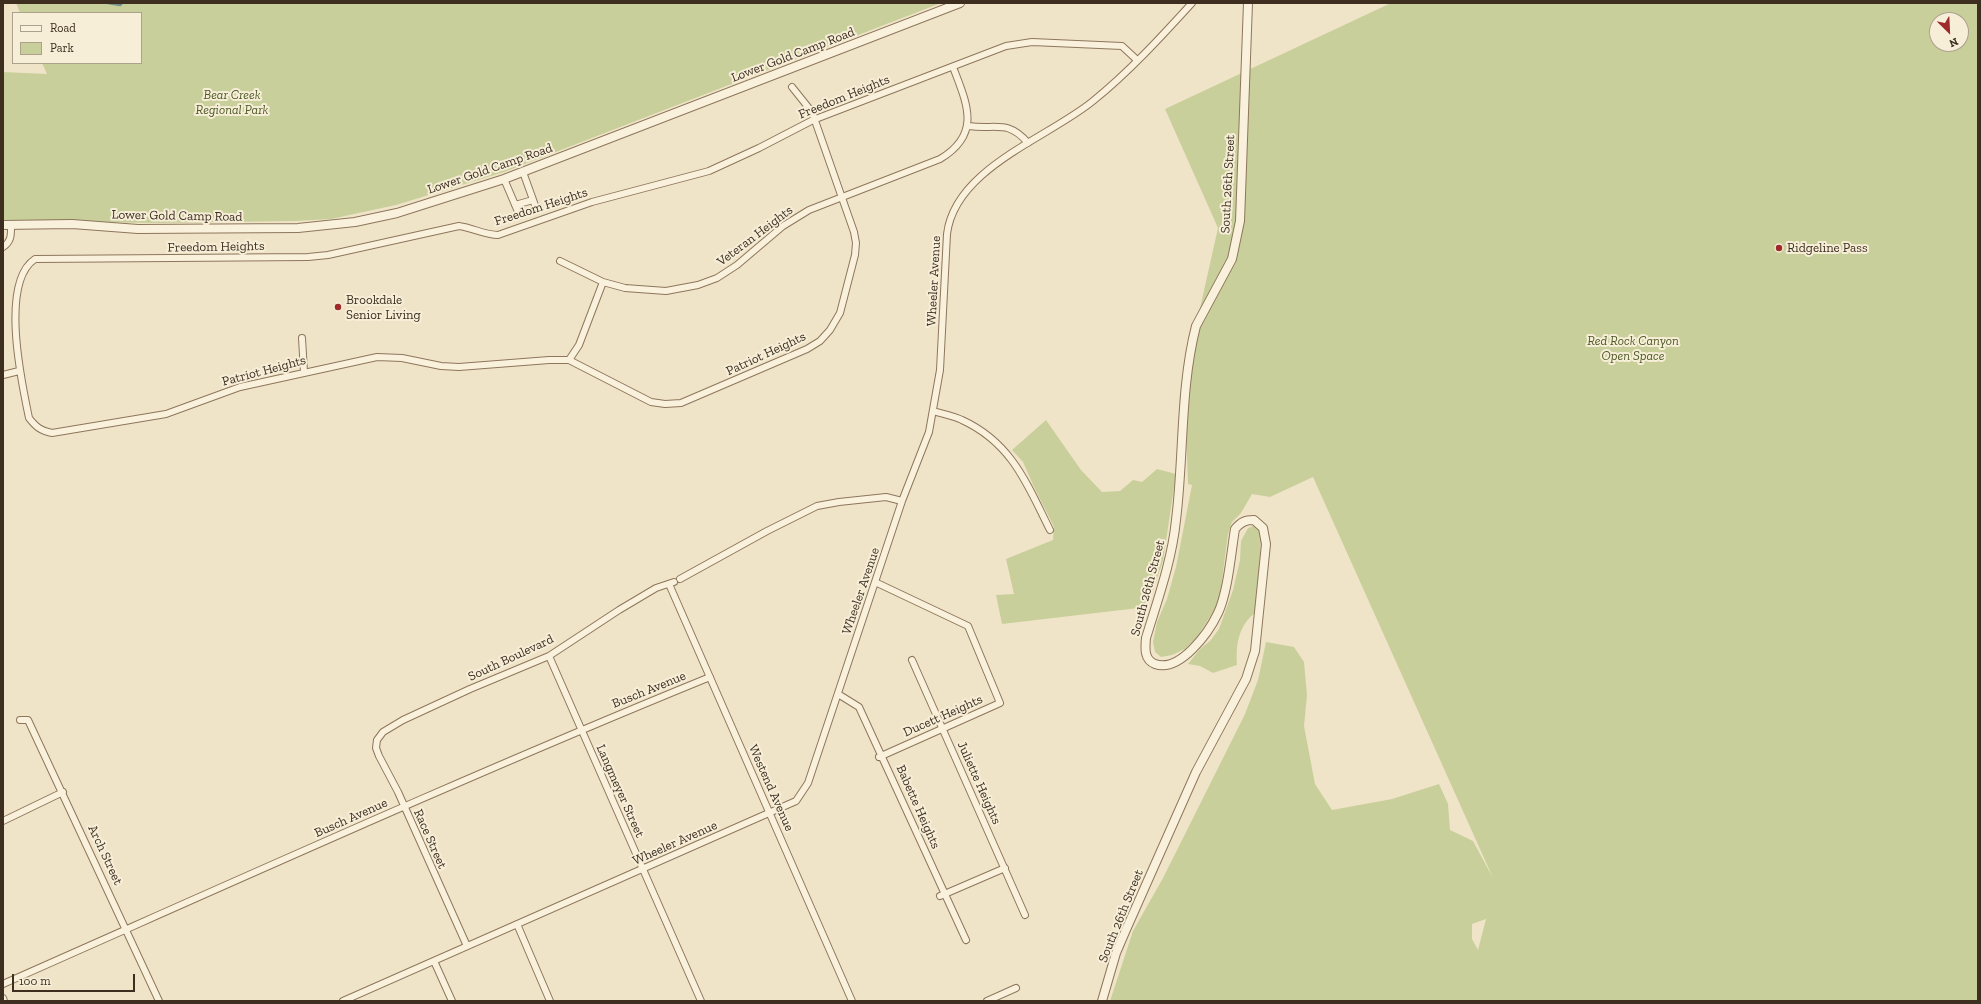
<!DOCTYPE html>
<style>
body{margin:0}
#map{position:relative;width:1981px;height:1004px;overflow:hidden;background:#f0e4c8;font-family:"Zilla Slab",serif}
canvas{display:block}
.frame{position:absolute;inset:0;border:4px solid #3d2e20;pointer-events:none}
.legend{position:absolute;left:12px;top:12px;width:130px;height:52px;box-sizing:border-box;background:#f7eed8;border:1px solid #ada18e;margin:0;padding:5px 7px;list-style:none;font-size:12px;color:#3d2e20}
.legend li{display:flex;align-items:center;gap:8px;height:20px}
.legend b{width:20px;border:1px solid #ada18e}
.north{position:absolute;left:1929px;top:12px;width:40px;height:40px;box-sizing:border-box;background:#f7eed8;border:1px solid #ada18e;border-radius:50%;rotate:156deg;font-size:11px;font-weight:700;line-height:16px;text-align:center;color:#3d2e20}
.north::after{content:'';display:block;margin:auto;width:14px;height:18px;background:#9e2a2b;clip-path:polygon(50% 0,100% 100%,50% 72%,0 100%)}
.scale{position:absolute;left:12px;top:974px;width:123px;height:18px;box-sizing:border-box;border:2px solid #3d2e20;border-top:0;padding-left:5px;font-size:12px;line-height:14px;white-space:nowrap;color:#3d2e20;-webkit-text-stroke:3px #f7eed8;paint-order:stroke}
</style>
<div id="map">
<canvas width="1981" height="1004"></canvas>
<div class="frame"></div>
<ul class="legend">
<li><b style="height:5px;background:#faf1dc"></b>Road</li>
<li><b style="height:11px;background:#c9cf9b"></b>Park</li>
</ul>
<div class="north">N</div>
<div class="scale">100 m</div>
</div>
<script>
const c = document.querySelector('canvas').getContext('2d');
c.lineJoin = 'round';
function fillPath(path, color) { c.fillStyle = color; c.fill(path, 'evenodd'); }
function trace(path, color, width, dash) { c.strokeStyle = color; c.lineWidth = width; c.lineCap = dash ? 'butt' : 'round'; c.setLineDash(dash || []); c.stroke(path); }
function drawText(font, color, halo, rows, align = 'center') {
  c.font = font + ' "Zilla Slab",serif'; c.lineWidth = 4; c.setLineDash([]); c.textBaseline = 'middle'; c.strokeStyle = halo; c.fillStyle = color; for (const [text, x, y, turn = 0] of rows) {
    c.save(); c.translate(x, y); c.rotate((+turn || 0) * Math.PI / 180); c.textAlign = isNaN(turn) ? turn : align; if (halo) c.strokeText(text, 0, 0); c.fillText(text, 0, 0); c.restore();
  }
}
fillPath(new Path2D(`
 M 16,3 L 941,3 L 504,172 L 396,205 L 331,219 L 295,221 L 160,223 L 3,221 L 3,72 L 47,74 L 42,63 L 141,63 L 141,13 L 20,13 Z
 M 1391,3 L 1978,3 L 1978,1001 L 1110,1001 L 1133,931 L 1163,878 L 1245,714 L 1258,680 L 1266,642 L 1294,647 L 1304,662 L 1307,695 L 1304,726 L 1315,784 L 1332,810 L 1392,799 L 1439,784 L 1448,804 L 1450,830 L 1473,841 L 1493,878 L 1313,477 L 1270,497 L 1252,494 L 1241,513 L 1232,522 L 1228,534 L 1219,603 L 1197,637 L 1185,649 L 1172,655 L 1161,657 L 1155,652 L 1153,642 L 1157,622 L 1167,599 L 1176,567 L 1192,485 L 1188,484 L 1185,405 L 1196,326 L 1218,228 L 1165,109 ZM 1937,20 L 1961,20 L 1961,44 L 1937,44 ZM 1486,919 L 1478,950 L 1472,939 L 1472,924 Z
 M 1046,420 L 1081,470 L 1102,492 L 1120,491 L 1133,480 L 1142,482 L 1157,469 L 1176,474 L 1163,561 L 1147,607 L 1002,624 L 996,595 L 1014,594 L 1006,559 L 1053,540 L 1054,527 L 1034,487 L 1023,462 L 1012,450 Z
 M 1253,526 L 1258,527 L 1261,541 L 1256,612 C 1238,626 1236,644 1237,665 L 1213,673 L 1200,666 L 1188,664 L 1200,649 L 1210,641 L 1219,629 L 1233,590 L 1240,560 L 1241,541 L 1248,528 Z`), '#c9cf9b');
trace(new Path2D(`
 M 108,3 L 120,5 L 122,3`), '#6f938a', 2.5);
const minor = new Path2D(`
 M 969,126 C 995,130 1008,119 1028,143
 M 523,172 L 536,208
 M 504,179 L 519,214
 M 515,205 L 533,200
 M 3,247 C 12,241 11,234 11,224
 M 560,261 L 603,282 L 625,288 L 666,291 L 698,285 L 717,278 L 737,265 L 783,226 L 809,210 L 940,159 C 982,134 967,104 953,67
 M 603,282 L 579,345 L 569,360 L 549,360 L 459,367 L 441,366 L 402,358 L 377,357 L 240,387 L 166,414 L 52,433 C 41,431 36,427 29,418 C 21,380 0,282 35,259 L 308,257 L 328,255 L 459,226 C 473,228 485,235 498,235 L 592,202 L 709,171 L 759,148 L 813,120 L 1006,46 L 1032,42 L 1122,46 L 1137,60
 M 302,338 L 304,372
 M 569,360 L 651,402 L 665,404 L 681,403 L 807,349 L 820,341 L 830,330 L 840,313 L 855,255 L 856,243 L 854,232 L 812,112 L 792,87
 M 3,375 L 19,371
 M 933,411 C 943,414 954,416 962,420 C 1012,443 1027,484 1050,530
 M 680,579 L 767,531 L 817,506 L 839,502 L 886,497 L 902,501
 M 875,582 L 968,626 L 1000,703 L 879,757
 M 669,584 L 852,1001
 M 549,656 L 701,1001
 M 912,660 L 1025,915
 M 838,694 L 859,707 L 966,940
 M 20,720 L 28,720 L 159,1001
 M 3,821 L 63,792
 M 940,896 L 1005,868
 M 517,924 L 550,1001
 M 467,946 L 398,792 L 379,756 L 376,748 L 377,740 L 383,732 L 403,720 L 470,689 L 549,656 L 619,610 L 656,588 L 674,582
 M 434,961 L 452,1001
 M 3,984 C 238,880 472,774 710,677
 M 3,998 L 4,1001
 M 343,1001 L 796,801 L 808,783 L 902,501 L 929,432 L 940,370 L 947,234 C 955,168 1048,138 1093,101 C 1129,72 1161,37 1192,3
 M 987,1001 L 1016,988`);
const tertiary = new Path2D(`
 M 3,225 L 72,224 L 138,229 L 298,228 L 355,222 L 397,213 L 504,179 L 960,3
 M 1102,1001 L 1116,953 L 1125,932 L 1196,772 L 1246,679 L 1255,651 L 1266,544 L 1263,528 L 1254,520 C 1245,520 1241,522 1235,529 C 1231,553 1228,592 1218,613 C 1209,632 1180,673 1155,664 C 1144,660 1145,648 1146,638 C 1158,599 1172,560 1176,520 C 1184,456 1180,388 1196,326 L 1232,259 L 1240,221 L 1248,3`);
trace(minor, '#8d765c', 8);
trace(tertiary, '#8d765c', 10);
trace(minor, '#faf1dc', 6);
trace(tertiary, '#faf1dc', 8);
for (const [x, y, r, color] of [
 [1779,248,4,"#9e2a2b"],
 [338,307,4,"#9e2a2b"]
]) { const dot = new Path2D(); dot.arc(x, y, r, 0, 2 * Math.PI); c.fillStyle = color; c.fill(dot); trace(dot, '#f7eed8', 1.5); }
drawText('13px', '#3d2e20', '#f7eed8', [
 ["Lower Gold Camp Road",793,55,-21],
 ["Freedom Heights",844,97,-22],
 ["Lower Gold Camp Road",490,169,-19],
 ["South 26th Street",1228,184,-87],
 ["Freedom Heights",541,207,-18],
 ["Lower Gold Camp Road",177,216,1],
 ["Veteran Heights",755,236,-37],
 ["Freedom Heights",216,247,-1],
 ["Wheeler Avenue",934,281,-87],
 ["Patriot Heights",766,354,-25],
 ["Patriot Heights",264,371,-15],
 ["South 26th Street",1148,588,-75],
 ["Wheeler Avenue",861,591,-71],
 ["South Boulevard",511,658,-25],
 ["Busch Avenue",649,690,-22],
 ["Ducett Heights",943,716,-24],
 ["Juliette Heights",979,783,66],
 ["Westend Avenue",771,788,66],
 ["Langmeyer Street",620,791,66],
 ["Babette Heights",918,807,66],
 ["Busch Avenue",351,818,-24],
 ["Race Street",430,839,66],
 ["Wheeler Avenue",675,843,-24],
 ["Arch Street",105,855,65],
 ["South 26th Street",1121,916,-68]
]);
drawText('italic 13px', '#4d5a26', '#f7eed8', [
 ["Bear Creek",232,95],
 ["Regional Park",232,110],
 ["Red Rock Canyon",1633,341],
 ["Open Space",1633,356]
]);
drawText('13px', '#3d2e20', '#f7eed8', [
 ["Ridgeline Pass",1787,248],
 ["Brookdale",346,300],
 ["Senior Living",346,315]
], 'left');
</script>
